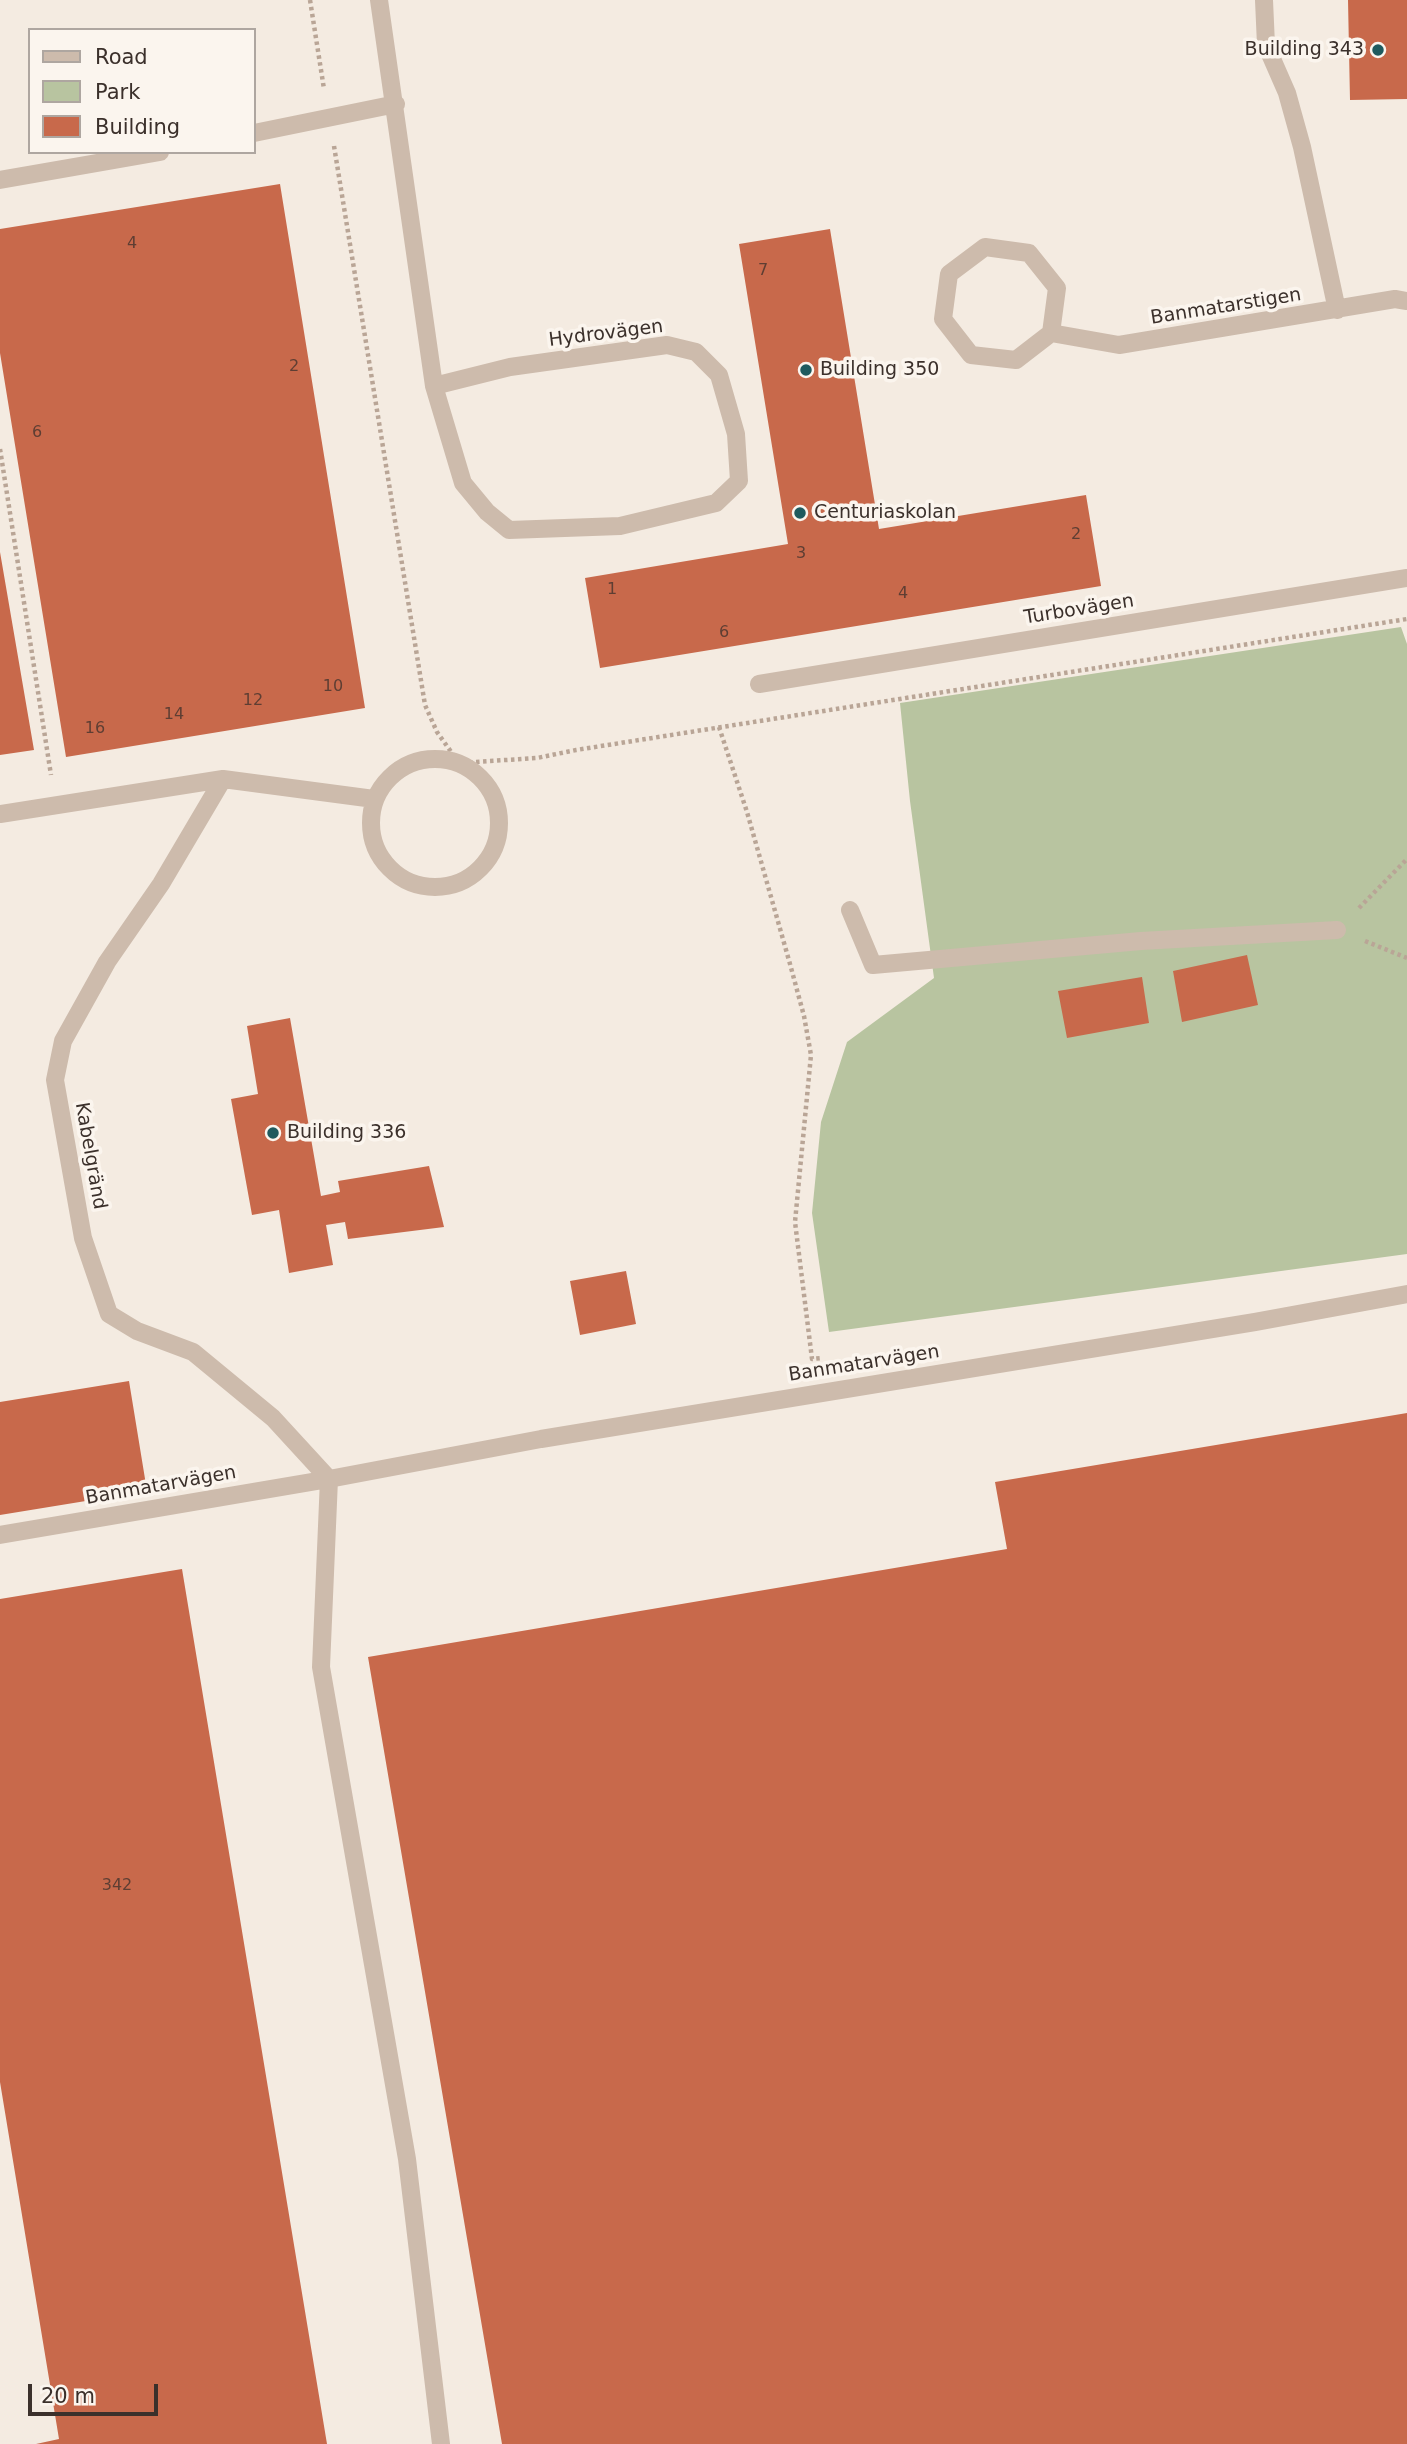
<!DOCTYPE html>
<meta charset="utf-8">
<style>
body{margin:0}
#map{position:relative;width:1407px;height:2444px;overflow:hidden;background:#f4ebe1;font-family:"DejaVu Sans",sans-serif}
canvas{display:block}
.legend{position:absolute;left:28px;top:28px;width:228px;height:126px;box-sizing:border-box;background:#fbf5ee;border:2px solid #aea6a0;margin:0;padding:9px 12px;list-style:none;font-size:21px;color:#3b302b}
.legend li{display:flex;align-items:center;gap:14px;height:35px}
.legend b{width:35px;border:2px solid #aea6a0}
.scale{position:absolute;left:28px;top:2384px;width:130px;height:32px;box-sizing:border-box;border:4px solid #3b302b;border-top:0;padding-left:9px;font-size:21px;line-height:24px;white-space:nowrap;color:#3b302b;-webkit-text-stroke:5px #fbf5ee;paint-order:stroke}
</style>
<div id="map">
<canvas width="1407" height="2444"></canvas>
<ul class="legend">
<li><b style="height:9px;background:#cdbbac"></b>Road</li>
<li><b style="height:19px;background:#b8c4a0"></b>Park</li>
<li><b style="height:19px;background:#c8694b"></b>Building</li>
</ul>
<div class="scale">20 m</div>
</div>
<script>
const c = document.querySelector('canvas').getContext('2d');
c.lineJoin = 'round';
function fillPath(path, color) { c.fillStyle = color; c.fill(path, 'evenodd'); }
function trace(path, color, width, dash) { c.strokeStyle = color; c.lineWidth = width; c.lineCap = dash ? 'butt' : 'round'; c.setLineDash(dash || []); c.stroke(path); }
function drawText(font, color, halo, rows, align = 'center') {
  c.font = font + ' "DejaVu Sans",sans-serif'; c.lineWidth = 7; c.setLineDash([]); c.textBaseline = 'middle'; c.strokeStyle = halo; c.fillStyle = color; for (const [text, x, y, turn = 0] of rows) {
    c.save(); c.translate(x, y); c.rotate((+turn || 0) * Math.PI / 180); c.textAlign = isNaN(turn) ? turn : align; if (halo) c.strokeText(text, 0, 0); c.fillText(text, 0, 0); c.restore();
  }
}
fillPath(new Path2D(`
 M 1401,627 L 1407,644 L 1407,1254 L 829,1332 L 812,1213 L 821,1122 L 847,1042 L 934,978 L 910,801 L 900,703 Z`), '#b8c4a0');
fillPath(new Path2D(`
 M 1348,0 L 1407,0 L 1407,99 L 1350,100 Z
 M 280,184 L 365,708 L 66,757 L 0,353 L 0,229 Z
 M 830,229 L 879,529 L 1086,495 L 1101,586 L 600,668 L 585,578 L 788,544 L 739,244 Z
 M 0,552 L 34,750 L 0,755 Z
 M 1247,955 L 1258,1005 L 1182,1022 L 1173,971 Z
 M 1142,977 L 1149,1023 L 1067,1038 L 1058,991 Z
 M 290,1018 L 321,1196 L 340,1192 L 338,1181 L 429,1166 L 444,1227 L 348,1239 L 345,1222 L 326,1225 L 333,1265 L 289,1273 L 279,1210 L 252,1215 L 231,1099 L 258,1094 L 247,1026 Z
 M 626,1271 L 636,1324 L 580,1335 L 570,1281 Z
 M 129,1381 L 147,1491 L 0,1515 L 0,1402 Z
 M 1407,1413 L 1407,2444 L 502,2444 L 368,1657 L 1007,1549 L 995,1482 Z
 M 182,1569 L 327,2444 L 36,2444 L 59,2439 L 0,2082 L 0,1599 Z`), '#c8694b');
trace(new Path2D(`
 M 310,0 L 324,89
 M 334,146 L 425,705 L 437,732 L 459,763 L 537,758 L 576,750 L 1407,619
 M 0,449 L 51,775
 M 719,727 L 747,812 L 790,964 L 804,1016 L 811,1055 L 795,1222 L 812,1359 L 822,1358
 M 1359,908 L 1407,859
 M 1365,941 L 1407,958`), '#b9a596', 4.5, [3.5, 3.5]);
trace(new Path2D(`
 M 379,0 L 434,386 L 463,483 L 487,512 L 509,530 L 620,526 L 716,503 L 739,481 L 736,434 L 719,375 L 696,352 L 667,345 L 510,367 L 434,386
 M 1264,0 L 1266,45 L 1287,93 L 1302,147 L 1337,310
 M 254,133 L 396,104
 M 0,180 L 160,152
 M 985,247 L 1029,253 L 1057,288 L 1051,333 L 1016,360 L 971,355 L 943,319 L 949,274 Z
 M 1051,333 L 1119,345 L 1395,299 L 1407,301
 M 759,684 L 1407,578
 M371 823a64 64 0 1 1 128 0a64 64 0 1 1-128 0Z
 M 223,779 L 161,884 L 107,962 L 63,1041 L 55,1080 L 83,1238 L 109,1314 L 137,1331 L 193,1352 L 273,1418 L 329,1479 L 541,1439 L 1255,1322 L 1407,1294
 M 0,814 L 223,779 L 374,799
 M 850,910 L 873,965 L 1141,941 L 1337,930
 M 0,1535 L 329,1479 L 321,1667 L 407,2159 L 441,2444`), '#cdbbac', 18);
for (const [x, y, r, color] of [
 [1378,50,7,"#1f5a5e"],
 [806,370,7,"#1f5a5e"],
 [800,513,7,"#1f5a5e"],
 [273,1133,7,"#1f5a5e"]
]) { const dot = new Path2D(); dot.arc(x, y, r, 0, 2 * Math.PI); c.fillStyle = color; c.fill(dot); trace(dot, '#fbf5ee', 2.5); }
drawText('16px', '#5e3e33', null, [
 ["4",132,244],
 ["7",763,271],
 ["2",294,367],
 ["6",37,433],
 ["2",1076,535],
 ["3",801,554],
 ["1",612,590],
 ["4",903,594],
 ["6",724,633],
 ["10",333,687],
 ["12",253,701],
 ["14",174,715],
 ["16",95,729],
 ["342",117,1886]
]);
drawText('19px', '#3b302b', '#fbf5ee', [
 ["Building 343",1364,50,"right"],
 ["Building 350",820,370],
 ["Centuriaskolan",814,513],
 ["Building 336",287,1133]
], 'left');
drawText('19px', '#3b302b', '#fbf5ee', [
 ["Banmatarstigen",1226,307,-9],
 ["Hydrovägen",606,334,-7],
 ["Turbovägen",1079,610,-9],
 ["Kabelgränd",90,1156,80],
 ["Banmatarvägen",864,1364,-9],
 ["Banmatarvägen",161,1486,-10]
]);
</script>
